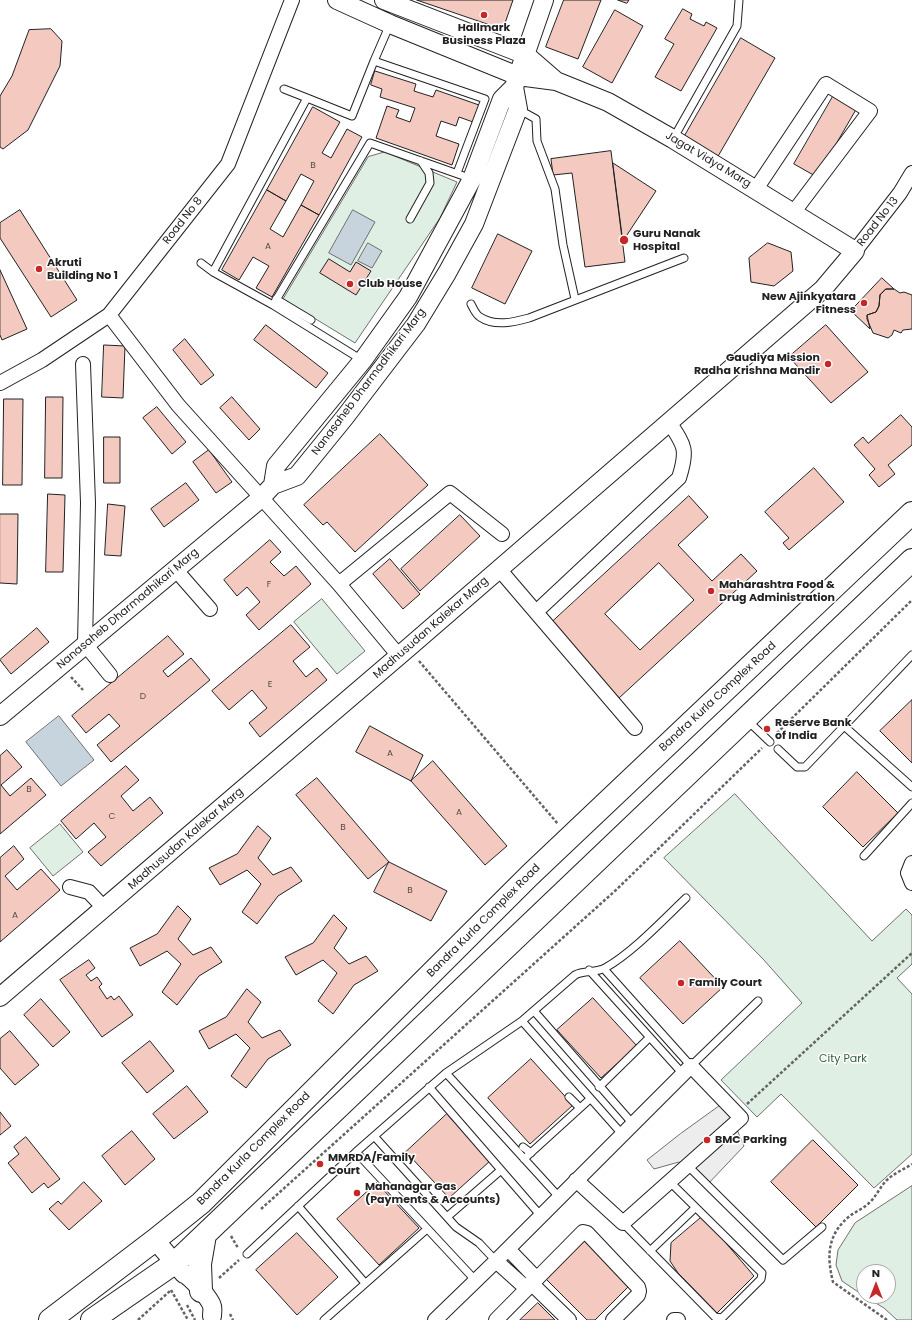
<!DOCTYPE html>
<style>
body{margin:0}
#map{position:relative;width:912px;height:1320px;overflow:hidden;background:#fff;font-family:Poppins,sans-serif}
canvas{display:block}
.north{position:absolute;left:856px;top:1264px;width:40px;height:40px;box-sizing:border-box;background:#fff;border:1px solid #a7a7a7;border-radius:50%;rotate:0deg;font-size:11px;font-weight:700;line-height:16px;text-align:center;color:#222}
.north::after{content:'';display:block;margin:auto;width:14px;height:18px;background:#c62828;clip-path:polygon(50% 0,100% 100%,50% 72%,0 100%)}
</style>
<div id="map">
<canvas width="912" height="1320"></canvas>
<div class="north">N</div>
</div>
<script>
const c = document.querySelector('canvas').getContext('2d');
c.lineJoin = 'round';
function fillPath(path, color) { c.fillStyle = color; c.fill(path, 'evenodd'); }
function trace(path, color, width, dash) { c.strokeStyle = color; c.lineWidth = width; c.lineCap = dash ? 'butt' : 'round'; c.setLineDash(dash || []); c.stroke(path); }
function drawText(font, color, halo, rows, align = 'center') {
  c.font = font + ' Poppins,sans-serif'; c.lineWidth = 3; c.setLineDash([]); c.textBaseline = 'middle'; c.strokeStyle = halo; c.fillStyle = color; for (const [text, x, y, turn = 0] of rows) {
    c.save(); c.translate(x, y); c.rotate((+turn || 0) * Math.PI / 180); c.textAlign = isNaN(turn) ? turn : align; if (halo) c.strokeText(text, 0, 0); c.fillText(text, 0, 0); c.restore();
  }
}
const green = new Path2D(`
 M 385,152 L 457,182 L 440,218 L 355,343 L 283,299 L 368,157 Z
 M 322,599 L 365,651 L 337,674 L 294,622 Z
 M 735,794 L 872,941 L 906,909 L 912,915 L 912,964 L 897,978 L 912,994 L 912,1154 L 874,1188 L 781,1094 L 757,1117 L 721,1080 L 802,1003 L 763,959 L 664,858 Z
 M 60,824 L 83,852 L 53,876 L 30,848 Z
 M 912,1186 L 912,1320 L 897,1320 L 884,1308 L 864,1296 L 888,1296 L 888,1272 L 864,1272 L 864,1296 L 842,1281 L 836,1265 L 838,1250 L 855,1223 Z`);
fillPath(green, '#e0efe3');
trace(green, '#6f6f6f', 1);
const parking = new Path2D(`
 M 725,1102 L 744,1146 L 707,1185 L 679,1162 L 654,1169 L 647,1160 L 680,1134 Z`);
fillPath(parking, '#ededed');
trace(parking, '#6f6f6f', 1);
const water = new Path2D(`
 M 353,210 L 375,222 L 351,265 L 329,253 Z
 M 368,243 L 382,251 L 372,268 L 358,261 Z
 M 59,716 L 94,760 L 61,786 L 26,742 Z`);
fillPath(water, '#c7d3dd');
trace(water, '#6f6f6f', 1);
const building = new Path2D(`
 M 417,0 L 513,0 L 503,29 Z
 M 564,0 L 601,0 L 578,59 L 546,47 Z
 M 618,0 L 629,0 L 627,3 Z
 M 683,9 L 692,14 L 690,19 L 704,26 L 706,22 L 717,28 L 681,91 L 655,77 L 674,44 L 665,39 Z
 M 615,10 L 643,26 L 612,83 L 583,67 Z
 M 51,29 L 62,41 L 60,66 L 28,130 L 3,149 L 0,147 L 0,96 L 12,76 L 29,30 Z
 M 741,38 L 775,58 L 717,158 L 683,139 Z
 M 375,71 L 416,84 L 414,91 L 433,97 L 436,90 L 479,105 L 473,122 L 459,117 L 456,126 L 441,121 L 436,136 L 459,144 L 452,165 L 376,138 L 387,106 L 399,110 L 396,117 L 410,122 L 415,108 L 380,97 L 382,89 L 371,85 Z
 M 835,93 L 858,106 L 817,177 L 794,164 Z
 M 313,107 L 340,122 L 322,153 L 331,158 L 347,129 L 362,137 L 319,215 L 301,205 L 314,181 L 301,174 L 286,201 L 267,190 Z
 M 611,151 L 625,262 L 585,267 L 572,173 L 553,175 L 551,159 Z
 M 613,163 L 656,191 L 623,241 Z
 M 267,190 L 286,201 L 270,229 L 283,237 L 301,205 L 319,215 L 272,297 L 256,288 L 269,266 L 253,257 L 239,280 L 222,270 Z
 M 20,210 L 77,300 L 51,317 L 0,238 L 0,223 Z
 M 498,234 L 532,251 L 505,304 L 472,288 Z
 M 768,243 L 791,252 L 793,271 L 774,286 L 751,282 L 749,258 Z
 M 329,259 L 350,272 L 356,262 L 371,271 L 356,295 L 320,273 Z
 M 0,270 L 27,329 L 2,340 L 0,335 Z
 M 882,278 L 894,289 L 886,289 L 880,295 L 879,306 L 876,312 L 867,315 L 870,329 L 851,311 Z
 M 886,289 L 894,289 L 900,293 L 904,292 L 912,295 L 912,329 L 903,330 L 901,333 L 894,330 L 892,335 L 888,338 L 873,333 L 867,319 L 867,315 L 876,312 L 879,306 L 880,295 Z
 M 266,325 L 328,373 L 316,388 L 254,340 Z
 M 826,325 L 868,372 L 831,403 L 789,357 Z
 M 185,339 L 214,375 L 201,385 L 173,350 Z
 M 104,345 L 125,346 L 123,398 L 102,397 Z
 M 46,397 L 63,397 L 62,478 L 45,478 Z
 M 232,397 L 260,429 L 249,440 L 220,408 Z
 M 4,399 L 23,399 L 22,485 L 3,485 Z
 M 157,407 L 186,442 L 172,454 L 143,418 Z
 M 901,415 L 912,427 L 912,445 L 888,465 L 895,474 L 879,487 L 869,475 L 875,469 L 854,445 L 863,437 L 868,443 Z
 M 380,434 L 428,485 L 355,552 L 327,522 L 323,525 L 304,505 Z
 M 104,437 L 120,437 L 120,483 L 104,483 Z
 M 209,450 L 232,482 L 216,493 L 193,462 Z
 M 814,468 L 844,502 L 789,550 L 783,543 L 789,538 L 765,512 Z
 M 186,483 L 199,500 L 164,527 L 151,509 Z
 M 48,494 L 65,495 L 63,572 L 46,572 Z
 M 689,496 L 708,517 L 678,545 L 712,581 L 741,554 L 757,571 L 619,698 L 550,624 ZM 659,563 L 694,600 L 640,650 L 605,614 Z
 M 108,504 L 125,506 L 121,556 L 105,555 Z
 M 0,514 L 18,514 L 17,584 L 0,583 Z
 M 460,515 L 480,536 L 420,591 L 401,569 Z
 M 270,540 L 281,552 L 270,562 L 284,576 L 296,566 L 311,584 L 259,630 L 246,615 L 260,602 L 247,587 L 237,596 L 224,580 Z
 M 390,559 L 420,594 L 403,609 L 373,574 Z
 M 291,625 L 310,647 L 293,661 L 306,677 L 317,668 L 327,680 L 260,737 L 249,723 L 267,708 L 252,690 L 229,710 L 212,691 Z
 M 37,628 L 49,642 L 11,674 L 0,660 Z
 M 168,636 L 184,654 L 163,671 L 168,677 L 191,658 L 210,680 L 111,762 L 97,745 L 120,726 L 109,714 L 86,733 L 72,716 Z
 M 912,700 L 912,763 L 880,731 Z
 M 370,726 L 423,755 L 411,781 L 356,752 Z
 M 7,750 L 22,767 L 1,785 L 10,796 L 31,778 L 46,795 L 0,834 L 0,756 Z
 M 433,761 L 507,846 L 485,865 L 411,781 Z
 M 126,766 L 139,780 L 121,796 L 133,811 L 150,797 L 163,813 L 101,866 L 88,852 L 106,837 L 94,823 L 76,839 L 61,821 Z
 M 857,772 L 898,813 L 863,847 L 823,807 Z
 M 317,778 L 389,862 L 368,879 L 296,795 Z
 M 258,826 L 271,838 L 258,858 L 273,875 L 291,867 L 302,881 L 278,896 L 257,924 L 242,912 L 261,884 L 247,870 L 220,885 L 209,868 L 237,854 Z
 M 14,846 L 24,859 L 5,876 L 17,890 L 41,869 L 60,890 L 0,942 L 0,858 Z
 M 389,862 L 447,891 L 431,921 L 374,892 Z
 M 178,906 L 191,919 L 178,939 L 193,955 L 211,947 L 222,962 L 199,976 L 177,1005 L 162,992 L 181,964 L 167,951 L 140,966 L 130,948 L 157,934 Z
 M 334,915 L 347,928 L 334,948 L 349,964 L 366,956 L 378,971 L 354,985 L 333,1014 L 318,1001 L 337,973 L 323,960 L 296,975 L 285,957 L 313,943 Z
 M 680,941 L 723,987 L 683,1024 L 640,978 Z
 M 89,960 L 95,968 L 86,975 L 91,981 L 97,977 L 102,984 L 99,987 L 107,999 L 111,996 L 114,1000 L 119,996 L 133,1015 L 102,1037 L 60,980 Z
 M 247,989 L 261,1002 L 248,1022 L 262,1038 L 280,1030 L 291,1045 L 268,1059 L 246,1088 L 231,1076 L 250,1048 L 236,1034 L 209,1049 L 199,1031 L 226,1017 Z
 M 593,998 L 637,1046 L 601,1078 L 557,1030 Z
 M 41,999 L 70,1032 L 53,1047 L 24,1015 Z
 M 10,1031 L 39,1065 L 15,1085 L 0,1068 L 0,1039 Z
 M 150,1041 L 174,1071 L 147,1093 L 122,1063 Z
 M 531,1059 L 573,1105 L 530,1144 L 488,1098 Z
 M 187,1086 L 208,1112 L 174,1139 L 153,1114 Z
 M 0,1112 L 11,1126 L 0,1135 Z
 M 447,1114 L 490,1161 L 449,1198 L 406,1152 Z
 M 132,1131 L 155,1159 L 125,1185 L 102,1156 Z
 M 26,1137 L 60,1179 L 48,1188 L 44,1183 L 32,1193 L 8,1163 L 19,1154 L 14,1147 Z
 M 813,1140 L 858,1185 L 816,1227 L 771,1182 Z
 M 84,1182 L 102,1201 L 69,1230 L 49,1209 L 58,1201 L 61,1204 Z
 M 377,1183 L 419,1228 L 379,1265 L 337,1219 Z
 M 703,1216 L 754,1276 L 717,1313 L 678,1273 L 670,1261 L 671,1243 Z
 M 297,1233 L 338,1277 L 297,1315 L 256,1270 Z
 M 586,1240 L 631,1284 L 595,1320 L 587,1320 L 546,1279 Z
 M 538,1303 L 555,1320 L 520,1320 Z`);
fillPath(building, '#f3c9c0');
trace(building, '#222', 1);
const service = new Path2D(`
 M 374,61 L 390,24
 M 284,89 L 307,98
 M 518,109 L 536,119 L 537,141 L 555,189 L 563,245 L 575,299
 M 673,139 L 737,26 L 739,0
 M 410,219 L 430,183 L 429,173 L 421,161
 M 201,263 L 213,272
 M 276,299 L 311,320
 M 471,304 C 473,308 476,315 480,317 C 495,327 514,322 529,318 L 684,258
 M 273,305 L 213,272 L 307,98 L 352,116 L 374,61 L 485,99 L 457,173
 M 362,360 L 273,305 L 370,143 L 472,179
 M 747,720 L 770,742
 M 844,726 L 912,787
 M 778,749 L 797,767 L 805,767 L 912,655
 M 864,856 L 912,803
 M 604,969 L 691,1066 L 758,1001
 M 589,970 L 683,1074
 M 534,1011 L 633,1124
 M 522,1021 L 622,1134
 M 446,1073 L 559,1197
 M 429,1087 L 541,1216
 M 599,1087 L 649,1038
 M 569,1097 L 580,1108
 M 374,1136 L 456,1227 L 479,1243 L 496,1261
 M 523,1147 L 531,1153
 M 356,1152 L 476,1281
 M 524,1159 L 590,1099
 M 687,1165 L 783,1260 L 822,1227
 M 298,1206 L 365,1283
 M 447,1217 L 501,1170
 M 623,1223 L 715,1317 L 722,1318 L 761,1279 L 762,1273 L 669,1181
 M 650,1251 L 695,1208
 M 247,1254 L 356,1152 L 446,1073 L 522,1021 L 575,975 C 584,970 596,973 605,968 C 632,953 663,920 686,898
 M 324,1320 L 427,1229`);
const minor = new Path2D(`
 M 756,189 L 826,84 L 870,111 L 793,213
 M 855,251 L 900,193 L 912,173
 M 109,315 L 178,405 L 339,584 L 399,656
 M 83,364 L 88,503 L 85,644 L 110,675
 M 0,383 L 42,360 L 109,315 L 228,164 L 292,0
 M 175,569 L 210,609
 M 499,569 L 635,728
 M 339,584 L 450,493 L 502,534
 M 536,612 L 679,478 C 688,450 685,446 669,422
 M 912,863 L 908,873 L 912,883
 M 70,887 L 89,892 L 105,909
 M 508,1249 L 536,1278
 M 496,1261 L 526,1288
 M 531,1283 L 569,1320
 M 435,1320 L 496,1261 L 691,1066 L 741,1118 L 623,1223 L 576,1180
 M 496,1320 L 583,1232 L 587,1233 L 638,1287 L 639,1291 L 638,1295 L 613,1320
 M 674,1320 L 678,1320`);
const tertiary = new Path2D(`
 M 384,0 L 526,55 L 556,81
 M 273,485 L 276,466 L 363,360 L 408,297 L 472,179 L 502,99 L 514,87 L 544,0
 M 0,716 L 260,499 L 273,485 L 297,476 L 345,417 L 416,324 L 447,273 L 474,224 L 518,109 L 514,87
 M 0,997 L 408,648 L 823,289 L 855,251 L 673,139 L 608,102 L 556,81 L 518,76 L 390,24 L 337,0
 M 155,1240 L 184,1274 C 190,1275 210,1299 212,1306 C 213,1308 212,1313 212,1316`);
const primary = new Path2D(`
 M 201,1291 L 200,1264 L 205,1235
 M 50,1320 L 155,1240 L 201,1203 L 530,875 L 912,513
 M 92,1320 L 176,1262 L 912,560`);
trace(service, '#222', 9);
trace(minor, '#222', 16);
trace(tertiary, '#222', 20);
trace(primary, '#222', 24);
trace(new Path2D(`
 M 419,661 L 558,824
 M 71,677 L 83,690
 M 777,733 L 912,600
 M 747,1104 L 912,953
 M 261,1209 L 616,890 L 762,748
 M 231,1236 L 238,1248
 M 219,1278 L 239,1260
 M 171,1290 L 188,1320
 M 187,1305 L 195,1320
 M 230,1314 L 233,1320
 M 138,1320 L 171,1290
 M 887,1320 L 833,1282 C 826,1254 828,1233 851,1215 C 857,1211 864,1208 869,1203 C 877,1196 880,1186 888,1179 C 895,1173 904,1169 912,1164`), '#646464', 2.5, [3, 2]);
trace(service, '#fff', 7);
trace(minor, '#fff', 14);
trace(tertiary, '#fff', 18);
trace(primary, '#fff', 22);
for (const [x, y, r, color] of [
 [484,15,4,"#c62828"],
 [624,240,5,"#c62828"],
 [39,269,4,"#c62828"],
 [350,284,4,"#c62828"],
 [864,303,4,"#c62828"],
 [828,364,4,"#c62828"],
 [711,591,4,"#c62828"],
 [767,729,4,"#c62828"],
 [681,983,4,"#c62828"],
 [707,1140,4,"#c62828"],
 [320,1164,4,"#c62828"],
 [357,1193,4,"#c62828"]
]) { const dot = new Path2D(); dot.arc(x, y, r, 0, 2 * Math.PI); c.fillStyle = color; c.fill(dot); trace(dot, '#fff', 1.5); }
drawText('9px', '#564c4a', null, [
 ["B",313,166],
 ["A",268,247],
 ["F",269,585],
 ["E",270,685],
 ["D",143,697],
 ["A",390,754],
 ["B",29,790],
 ["A",459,813],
 ["C",112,817],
 ["B",343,828],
 ["B",410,891],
 ["A",15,916]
]);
drawText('bold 11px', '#222', '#fff', [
 ["Hallmark",484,28,"center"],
 ["Business Plaza",484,41,"center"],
 ["Guru Nanak",633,234],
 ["Hospital",633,247],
 ["Akruti",47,263],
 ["Building No 1",47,276],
 ["Club House",358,284],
 ["New Ajinkyatara",856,297,"right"],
 ["Fitness",856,310,"right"],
 ["Gaudiya Mission",820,358,"right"],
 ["Radha Krishna Mandir",820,371,"right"],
 ["Maharashtra Food &",719,585],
 ["Drug Administration",719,598],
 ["Reserve Bank",775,723],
 ["of India",775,736],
 ["Family Court",689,983],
 ["BMC Parking",715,1140],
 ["MMRDA/Family",328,1158],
 ["Court",328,1171],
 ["Mahanagar Gas",365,1187],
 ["(Payments & Accounts)",365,1200]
], 'left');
drawText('11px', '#222', '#fff', [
 ["Jagat Vidya Marg",708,160,31],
 ["Road No 8",183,221,-52],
 ["Road No 13",878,222,-52],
 ["Nanasaheb Dharmadhikari Marg",369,382,-53],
 ["Nanasaheb Dharmadhikari Marg",128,609,-40],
 ["Madhusudan Kalekar Marg",431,628,-41],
 ["Bandra Kurla Complex Road",718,697,-43],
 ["Madhusudan Kalekar Marg",186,839,-41],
 ["Bandra Kurla Complex Road",484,921,-45],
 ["Bandra Kurla Complex Road",254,1149,-45]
]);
drawText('11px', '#2f5e38', '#fff', [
 ["City Park",843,1059]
]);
</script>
